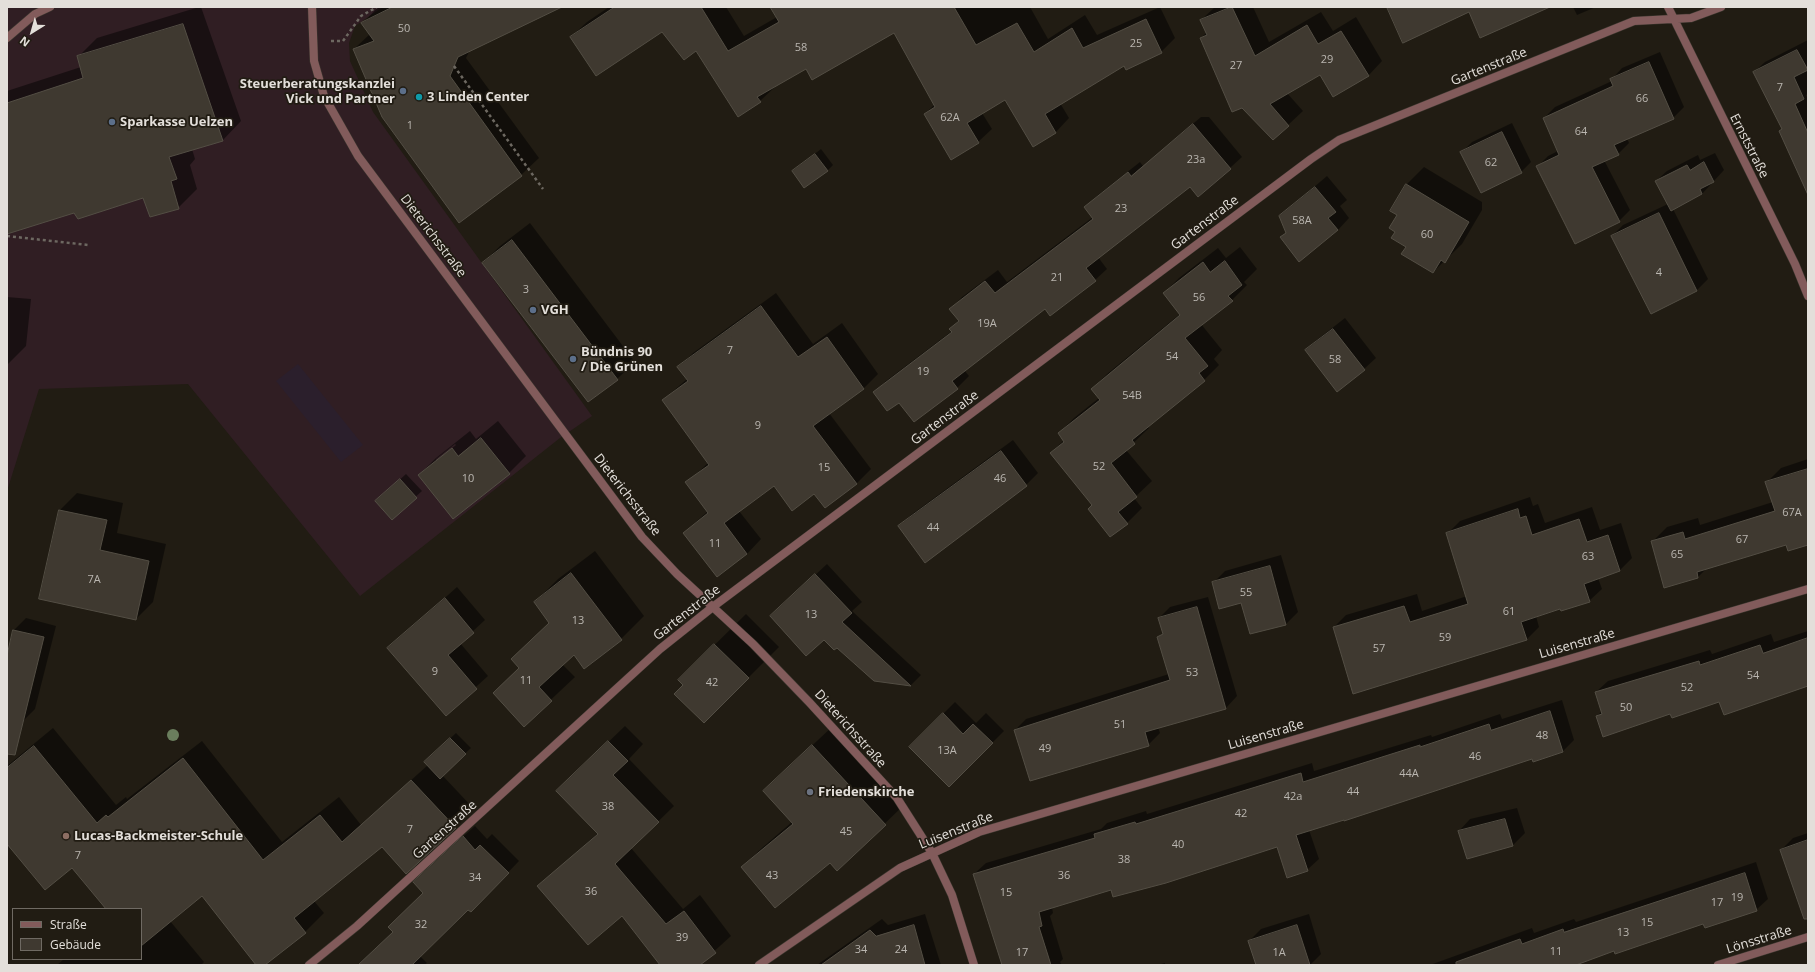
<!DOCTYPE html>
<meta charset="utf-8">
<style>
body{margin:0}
#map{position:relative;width:1815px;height:972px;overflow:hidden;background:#211c13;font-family:"Open Sans",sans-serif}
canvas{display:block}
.frame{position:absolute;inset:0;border:8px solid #e3dfda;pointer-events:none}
.legend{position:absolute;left:12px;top:908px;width:130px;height:52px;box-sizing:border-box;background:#211c13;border:1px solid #6f6a63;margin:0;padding:5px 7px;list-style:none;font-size:12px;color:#e3dfda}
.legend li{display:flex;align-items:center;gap:8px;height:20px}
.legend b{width:20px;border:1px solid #6f6a63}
.north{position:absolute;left:12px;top:12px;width:40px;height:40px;-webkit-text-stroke:3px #211c13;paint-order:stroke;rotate:217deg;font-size:11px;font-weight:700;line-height:16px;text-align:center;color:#e3dfda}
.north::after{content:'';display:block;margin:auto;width:14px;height:18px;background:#e3dfda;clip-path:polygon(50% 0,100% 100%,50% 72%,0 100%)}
</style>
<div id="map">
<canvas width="1815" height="972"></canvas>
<div class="frame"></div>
<ul class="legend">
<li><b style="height:5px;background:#825b5b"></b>Straße</li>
<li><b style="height:11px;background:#3f3930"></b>Gebäude</li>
</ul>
<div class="north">N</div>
</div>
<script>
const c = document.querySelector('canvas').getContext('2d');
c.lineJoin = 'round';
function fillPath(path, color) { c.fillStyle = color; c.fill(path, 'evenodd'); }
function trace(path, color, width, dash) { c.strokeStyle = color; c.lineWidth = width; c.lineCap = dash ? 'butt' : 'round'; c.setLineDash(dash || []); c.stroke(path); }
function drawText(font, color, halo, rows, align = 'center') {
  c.font = font + ' "Open Sans",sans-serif'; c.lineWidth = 3.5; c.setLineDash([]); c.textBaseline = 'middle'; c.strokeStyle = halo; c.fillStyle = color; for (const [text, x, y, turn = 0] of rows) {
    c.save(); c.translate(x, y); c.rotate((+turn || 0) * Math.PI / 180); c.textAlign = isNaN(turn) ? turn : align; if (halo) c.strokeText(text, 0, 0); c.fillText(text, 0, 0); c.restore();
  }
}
fillPath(new Path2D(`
 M 7,7 L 383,7 L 355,26 L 349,43 L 350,61 L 373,112 L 592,416 L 560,438 L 360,596 L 188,384 L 39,389 L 7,491 Z`), '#301e23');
fillPath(new Path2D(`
 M 298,364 L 363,445 L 341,462 L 276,381 Z`), '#2b1f2c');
fillPath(new Path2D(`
 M 199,7 L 201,7 L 241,121 L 223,140 L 192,149 L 195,159 L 190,165 L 197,189 L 178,208 L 143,196 L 7,228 L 7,91 L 81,67 L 78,57 L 97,38 Z
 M 378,7 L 551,7 L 470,50 L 466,58 L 539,158 L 521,175 L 354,49 L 370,34 L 362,24 Z
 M 609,7 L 726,7 L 744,36 L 777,17 L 771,7 L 858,7 L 806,67 L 776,86 L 760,101 L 696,50 L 663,31 L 571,37 L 587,22 Z
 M 881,7 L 1030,7 L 1048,39 L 1085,15 L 1097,35 L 1160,7 L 1175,38 L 1161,52 L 1124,65 L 1060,103 L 1069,118 L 1056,132 L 1033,145 L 1005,99 L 982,113 L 992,129 L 978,142 L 925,114 L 935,104 Z
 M 1215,7 L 1253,7 L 1269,42 L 1321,12 L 1333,31 L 1356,17 L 1382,61 L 1368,76 L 1320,74 L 1287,93 L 1303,111 L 1273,139 L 1201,38 L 1207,32 L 1201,20 Z
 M 1573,7 L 1596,7 L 1577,15 Z
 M 1808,40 L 1808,69 L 1806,70 L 1808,74 L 1808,94 L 1806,95 L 1808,99 L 1808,187 L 1780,131 L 1783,128 L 1754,72 L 1765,62 Z
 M 1660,52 L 1684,107 L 1673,118 L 1627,138 L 1629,143 L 1618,154 L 1604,160 L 1630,210 L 1619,221 L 1537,167 L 1548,156 L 1558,151 L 1544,118 L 1555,107 L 1612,81 L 1612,79 L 1622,68 Z
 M 1201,117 L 1209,117 L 1242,157 L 1199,196 L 1190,186 L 1098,257 L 1107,269 L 1095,280 L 1045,308 L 964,370 L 969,376 L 957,388 L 914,421 L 899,401 L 875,392 L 886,381 L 952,331 L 950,329 L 959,320 L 951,309 L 962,297 L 998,270 L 1007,282 L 1093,217 L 1085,207 L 1097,196 L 1140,162 L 1143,166 Z
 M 1512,123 L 1531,162 L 1521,172 L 1462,152 L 1472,142 Z
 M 821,149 L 833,165 L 827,171 L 793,171 Z
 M 1715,153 L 1724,170 L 1702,194 L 1673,209 L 1708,279 L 1697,290 L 1651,313 L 1612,236 L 1623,225 L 1668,204 L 1656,181 L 1667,171 L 1698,155 L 1700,160 Z
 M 1424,167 L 1482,202 L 1482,210 L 1462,244 L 1433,272 L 1407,246 L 1396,232 L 1398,215 L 1391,211 L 1407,184 Z
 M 1327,176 L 1347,200 L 1340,206 L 1349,218 L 1338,230 L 1281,238 L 1287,232 L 1280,216 Z
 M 530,223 L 635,362 L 617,379 L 588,401 L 483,263 L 500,246 Z
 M 1240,247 L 1257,269 L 1244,282 L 1247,285 L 1232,300 L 1201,324 L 1222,350 L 1214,359 L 1219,365 L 1204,380 L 1147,426 L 1149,428 L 1126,450 L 1152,481 L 1134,498 L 1142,508 L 1127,523 L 1093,505 L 1051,453 L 1064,440 L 1059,433 L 1074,418 L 1099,398 L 1092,389 L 1107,374 L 1180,314 L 1164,293 L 1179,278 L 1218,248 L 1226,258 Z
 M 776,293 L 813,344 L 842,323 L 878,374 L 864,388 L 829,413 L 871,469 L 857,483 L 825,507 L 815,493 L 774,485 L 739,511 L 761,539 L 747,554 L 684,533 L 708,511 L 687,483 L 709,462 L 663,400 L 687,379 L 679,367 L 693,353 Z
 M 7,297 L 31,299 L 26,346 L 8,364 Z
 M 1345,318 L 1376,358 L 1364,369 L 1337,390 L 1306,350 L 1318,339 Z
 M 498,421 L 526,456 L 509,473 L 419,475 L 436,458 L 470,431 L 476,439 ZM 455,444 L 456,445 L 436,461 L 436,459 Z
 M 1013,440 L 1038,473 L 1026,485 L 899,527 L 911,515 Z
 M 1808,459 L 1808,544 L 1786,544 L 1707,568 L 1698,577 L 1665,587 L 1652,542 L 1667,527 L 1698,518 L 1700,525 L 1773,502 L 1767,482 L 1781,468 Z
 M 406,474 L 422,491 L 392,518 L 382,496 Z
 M 77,493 L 123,503 L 117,533 L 166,544 L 153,602 L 136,619 L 60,510 Z
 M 1530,497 L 1533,506 L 1538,504 L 1545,523 L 1592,507 L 1600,530 L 1621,523 L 1632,558 L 1620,570 L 1598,578 L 1602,589 L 1589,601 L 1536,616 L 1539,627 L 1527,639 L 1353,693 L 1334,627 L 1346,615 L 1417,594 L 1422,611 L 1467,596 L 1447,534 L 1460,521 Z
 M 595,551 L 644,616 L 621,639 L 574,653 L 562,664 L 575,677 L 524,725 L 520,667 L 512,659 L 550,622 L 535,602 L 558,579 Z
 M 1281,555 L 1298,612 L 1286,624 L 1251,633 L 1242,602 L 1213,583 L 1225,571 Z
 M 827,564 L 862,602 L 852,611 L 921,675 L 911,685 L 874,680 L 837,646 L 782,606 Z
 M 457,587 L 485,620 L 460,643 L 488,676 L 446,714 L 389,648 Z
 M 1208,597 L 1237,696 L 1226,708 L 1158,727 L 1160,733 L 1148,745 L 1015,730 L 1026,719 L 1169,674 L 1158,637 L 1164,632 L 1159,618 L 1170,607 Z
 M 746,614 L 779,647 L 704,722 L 684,685 L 679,680 Z
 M 26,618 L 56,626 L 35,709 L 23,721 L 7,717 L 7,660 L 14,630 Z
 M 1808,631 L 1808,685 L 1720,700 L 1671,713 L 1597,716 L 1602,711 L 1596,692 L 1608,681 L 1710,650 L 1712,654 L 1771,634 L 1774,642 Z
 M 1562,700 L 1574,740 L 1563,751 L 1534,760 L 1533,757 L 1309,830 L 1319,859 L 1307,870 L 1278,846 L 1112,889 L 1052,907 L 1053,913 L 1050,916 L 1063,959 L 1060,962 L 1062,965 L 1003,965 L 974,874 L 986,863 L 1101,829 L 1107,823 L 1146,811 L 1147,814 L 1312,763 L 1314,771 L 1431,735 L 1432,737 L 1500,714 L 1502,719 Z
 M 955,702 L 976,723 L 986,713 L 1004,731 L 949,786 L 910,747 Z
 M 834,725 L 906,803 L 837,870 L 830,862 L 742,867 L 763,847 L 792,822 L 785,771 Z
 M 625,726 L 643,744 L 629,759 L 674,806 L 631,848 L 683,909 L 700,895 L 731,936 L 699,965 L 661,965 L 622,915 L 539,886 L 598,833 L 574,775 Z
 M 53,728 L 116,805 L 126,797 L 127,799 L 202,741 L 282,842 L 339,797 L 361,825 L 428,765 L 425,762 L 456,733 L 471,748 L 442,775 L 474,809 L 455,828 L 382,846 L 314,901 L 324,913 L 305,932 L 263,965 L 258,965 L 202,894 L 170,921 L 204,962 L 201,965 L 57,965 L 64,959 L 141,959 L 141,909 L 107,909 L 72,866 L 7,842 L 7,766 Z
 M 1517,808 L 1525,833 L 1513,845 L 1467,858 L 1459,831 L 1470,819 Z
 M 475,826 L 487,839 L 492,834 L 519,861 L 471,911 L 468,908 L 420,956 L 427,963 L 424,965 L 358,965 L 394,932 L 424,892 L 426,870 Z
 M 1808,833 L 1808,900 L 1781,850 L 1793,838 Z
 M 1756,862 L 1768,899 L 1756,910 L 1704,922 L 1615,950 L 1573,965 L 1430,965 L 1532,928 L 1534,933 L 1574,919 L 1576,922 Z
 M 925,914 L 941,965 L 817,965 L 882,919 L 888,925 Z
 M 1309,914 L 1321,954 L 1310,965 L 1257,965 L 1249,941 L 1261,929 Z
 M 1165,963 L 1165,965 L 1157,965 Z`), '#0007');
const building = new Path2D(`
 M 393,7 L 562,7 L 458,57 L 450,76 L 522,176 L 459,223 L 382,117 L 353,49 L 374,41 L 361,23 Z
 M 615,7 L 701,7 L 728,51 L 779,22 L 770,7 L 954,7 L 976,45 L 1017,23 L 1034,52 L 1072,28 L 1083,48 L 1146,19 L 1162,53 L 1126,70 L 1124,66 L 1045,114 L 1056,133 L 1033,147 L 1005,100 L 967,123 L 979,143 L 951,160 L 924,114 L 935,107 L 894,33 L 812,80 L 806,69 L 757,97 L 761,102 L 738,117 L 696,51 L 684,60 L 662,32 L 596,76 L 570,37 Z
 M 1232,7 L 1255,56 L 1307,25 L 1318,44 L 1341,31 L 1369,76 L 1333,97 L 1320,75 L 1270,104 L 1289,126 L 1273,140 L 1242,108 L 1232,112 L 1200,38 L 1207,35 L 1200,20 Z
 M 1387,7 L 1550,7 L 1480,38 L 1469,12 L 1403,43 Z
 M 183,24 L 223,141 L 169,157 L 177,179 L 171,181 L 179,209 L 150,217 L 143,198 L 78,219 L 74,213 L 7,234 L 7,103 L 83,78 L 77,56 Z
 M 1797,50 L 1808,70 L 1794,77 L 1804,99 L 1795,104 L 1808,133 L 1808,195 L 1779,131 L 1782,129 L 1753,72 Z
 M 1649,62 L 1674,119 L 1614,145 L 1619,155 L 1592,167 L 1620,222 L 1575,244 L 1536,166 L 1559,155 L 1543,118 L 1613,86 L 1610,79 Z
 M 1193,124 L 1231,169 L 1198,197 L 1190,187 L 1086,268 L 1096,281 L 1050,316 L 1045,309 L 952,381 L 958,389 L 914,422 L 899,403 L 887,411 L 873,392 L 952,332 L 949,329 L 959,321 L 949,309 L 985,281 L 995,293 L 1093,219 L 1084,207 L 1128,172 L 1131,176 Z
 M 1502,132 L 1522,173 L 1481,193 L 1460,152 Z
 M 815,154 L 828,171 L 804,188 L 792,171 Z
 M 1704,162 L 1714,182 L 1700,189 L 1702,194 L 1671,211 L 1655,181 L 1687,165 L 1690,170 Z
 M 1406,184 L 1469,222 L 1445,263 L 1441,260 L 1433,273 L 1401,254 L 1406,247 L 1391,238 L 1395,232 L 1389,228 L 1397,215 L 1390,211 Z
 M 1315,187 L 1336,212 L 1328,218 L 1338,230 L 1299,262 L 1280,237 L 1286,233 L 1279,216 Z
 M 1659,213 L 1697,291 L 1651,314 L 1611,236 Z
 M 512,240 L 618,380 L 588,402 L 482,263 Z
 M 1225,261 L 1242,285 L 1228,296 L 1233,301 L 1185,338 L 1208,366 L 1199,373 L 1205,381 L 1132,440 L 1135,444 L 1111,463 L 1137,497 L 1118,512 L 1128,524 L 1110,537 L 1088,509 L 1092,505 L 1050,453 L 1064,442 L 1058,433 L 1100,400 L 1091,389 L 1180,315 L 1163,293 L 1203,262 L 1210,272 Z
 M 761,306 L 798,357 L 827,337 L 864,389 L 813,426 L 857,484 L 825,508 L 814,494 L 792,511 L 774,486 L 724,523 L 747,554 L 717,577 L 683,533 L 708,513 L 685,482 L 709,465 L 662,400 L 688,381 L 677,367 Z
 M 1333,329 L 1365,370 L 1337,392 L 1305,350 Z
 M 481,438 L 510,474 L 453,519 L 418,475 L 452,448 L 458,456 Z
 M 1001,451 L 1027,486 L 925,563 L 898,526 Z
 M 1808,469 L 1808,545 L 1788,551 L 1786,545 L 1697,572 L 1698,578 L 1664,588 L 1651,541 L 1683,532 L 1685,539 L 1775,511 L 1765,482 Z
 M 400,479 L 417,498 L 392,520 L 375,501 Z
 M 1518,509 L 1520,518 L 1526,516 L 1532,535 L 1579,519 L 1587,542 L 1608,535 L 1620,571 L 1584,584 L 1590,602 L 1561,611 L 1560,609 L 1521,622 L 1527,640 L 1353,694 L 1333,627 L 1404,606 L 1410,622 L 1468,604 L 1446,533 Z
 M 59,510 L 107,520 L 100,550 L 149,561 L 136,620 L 39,599 Z
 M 1270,566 L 1286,625 L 1250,634 L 1241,603 L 1219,609 L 1212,582 Z
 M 571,573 L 622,640 L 584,669 L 574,655 L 539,687 L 552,701 L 524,727 L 493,693 L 519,668 L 511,659 L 549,623 L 534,602 Z
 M 815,574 L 852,613 L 842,622 L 911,686 L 874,681 L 837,648 L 834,650 L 824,640 L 806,656 L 770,616 Z
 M 445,598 L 474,633 L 448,655 L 477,689 L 446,716 L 387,648 Z
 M 1197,607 L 1226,709 L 1145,732 L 1149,746 L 1030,781 L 1014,730 L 1170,680 L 1157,637 L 1163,634 L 1158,618 Z
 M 13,630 L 44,637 L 15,755 L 7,754 L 7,656 Z
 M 1808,638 L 1808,686 L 1724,715 L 1719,702 L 1672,718 L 1670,714 L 1603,737 L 1596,716 L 1602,714 L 1595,692 L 1699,661 L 1700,665 L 1760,645 L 1763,653 Z
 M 714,644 L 749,678 L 704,723 L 674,694 L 683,685 L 678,680 Z
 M 1550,711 L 1563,752 L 1533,762 L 1532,759 L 1344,821 L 1344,820 L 1296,835 L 1308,871 L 1287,878 L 1277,847 L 1166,883 L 1113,897 L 1111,890 L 1039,912 L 1042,926 L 1039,927 L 1051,965 L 1002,965 L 973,874 L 1095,838 L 1094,834 L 1135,822 L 1136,824 L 1301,773 L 1303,782 L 1420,745 L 1420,747 L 1489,724 L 1491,730 Z
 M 943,713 L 963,734 L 973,724 L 993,743 L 949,787 L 909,747 Z
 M 450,738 L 466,754 L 440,779 L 424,762 Z
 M 608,741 L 628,761 L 613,775 L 659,822 L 615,864 L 666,924 L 684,911 L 716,953 L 700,965 L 660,965 L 622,916 L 588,945 L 537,886 L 598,834 L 556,791 Z
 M 812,745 L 886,825 L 837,871 L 830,863 L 775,908 L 741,867 L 793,824 L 763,791 Z
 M 34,746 L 97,823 L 106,815 L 108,817 L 183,758 L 263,860 L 320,815 L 342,842 L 411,780 L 456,828 L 406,874 L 382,847 L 294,918 L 306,933 L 265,965 L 256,965 L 202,896 L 141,946 L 141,909 L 106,909 L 72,868 L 45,890 L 7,844 L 7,768 Z
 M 1505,819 L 1513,846 L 1467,859 L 1458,831 Z
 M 463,836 L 475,850 L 480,845 L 509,873 L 471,912 L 468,910 L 412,965 L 358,965 L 393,932 L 388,927 L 423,893 L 413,882 Z
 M 1808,840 L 1808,919 L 1804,919 L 1780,850 Z
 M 1745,873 L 1757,911 L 1705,928 L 1703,924 L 1615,954 L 1614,951 L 1576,965 L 1456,965 L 1456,962 L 1520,939 L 1522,944 L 1563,929 L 1564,932 Z
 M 914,925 L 925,965 L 821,965 L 870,930 L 876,936 Z
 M 1297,925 L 1310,965 L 1256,965 L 1248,941 Z`);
fillPath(building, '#3f3930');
trace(building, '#534e44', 1);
const service = new Path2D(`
 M 1668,7 L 1674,19`);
const minor = new Path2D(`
 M 312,7 L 314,61 L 324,96 L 358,156 L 642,537 L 677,574 L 753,644 L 809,702 L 897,798 L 932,853 L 952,895 L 974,965
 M 1674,19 L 1795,264 L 1808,296
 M 7,38 L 35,14 L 50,7
 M 309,965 L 357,926 L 660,649 L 714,606 L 1311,159 L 1339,140 L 1634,21 L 1691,18 L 1721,7
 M 759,965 L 900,868 L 979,832 L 1808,589
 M 1718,965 L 1808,937`);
trace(service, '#3c372f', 9);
trace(minor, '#3c372f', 9);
trace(new Path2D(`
 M 331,41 L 343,41 L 361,16 L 377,7
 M 454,66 L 543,189
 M 7,236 L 88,245`), '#6d6861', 2.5, [3, 3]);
trace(service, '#825b5b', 8);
trace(minor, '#825b5b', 8);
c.fillStyle = '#6a7e5d';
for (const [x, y] of [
 [173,735]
]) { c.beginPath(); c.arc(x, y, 6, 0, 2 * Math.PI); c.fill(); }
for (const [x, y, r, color] of [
 [403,91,4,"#5c6f8a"],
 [419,97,4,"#0f9aa8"],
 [112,122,4,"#5c6f8a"],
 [533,310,4,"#5c6f8a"],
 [573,359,4,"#5c6f8a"],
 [810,792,4,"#6b7280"],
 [66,836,4,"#8d6e63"]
]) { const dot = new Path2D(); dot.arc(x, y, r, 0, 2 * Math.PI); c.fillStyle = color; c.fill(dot); trace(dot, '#211c13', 1.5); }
drawText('11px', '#bab6b0', null, [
 ["50",404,29],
 ["25",1136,44],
 ["58",801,48],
 ["29",1327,60],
 ["27",1236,66],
 ["7",1780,88],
 ["66",1642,99],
 ["62A",950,118],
 ["1",410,126],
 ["64",1581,132],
 ["23a",1196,160],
 ["62",1491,163],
 ["23",1121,209],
 ["58A",1302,221],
 ["60",1427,235],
 ["4",1659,273],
 ["21",1057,278],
 ["3",526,290],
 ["56",1199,298],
 ["19A",987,324],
 ["7",730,351],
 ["54",1172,357],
 ["58",1335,360],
 ["19",923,372],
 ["54B",1132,396],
 ["9",758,426],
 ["52",1099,467],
 ["15",824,468],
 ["10",468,479],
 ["46",1000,479],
 ["67A",1792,513],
 ["44",933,528],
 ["67",1742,540],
 ["11",715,544],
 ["65",1677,555],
 ["63",1588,557],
 ["7A",94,580],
 ["55",1246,593],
 ["61",1509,612],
 ["13",811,615],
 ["13",578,621],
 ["59",1445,638],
 ["57",1379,649],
 ["9",435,672],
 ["53",1192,673],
 ["54",1753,676],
 ["11",526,681],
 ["42",712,683],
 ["52",1687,688],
 ["50",1626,708],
 ["51",1120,725],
 ["48",1542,736],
 ["49",1045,749],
 ["13A",947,751],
 ["46",1475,757],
 ["44A",1409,774],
 ["44",1353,792],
 ["42a",1293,797],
 ["38",608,807],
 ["42",1241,814],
 ["7",410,830],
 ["45",846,832],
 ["40",1178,845],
 ["7",78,856],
 ["38",1124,860],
 ["43",772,876],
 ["36",1064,876],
 ["34",475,878],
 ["36",591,892],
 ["15",1006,893],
 ["19",1737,898],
 ["17",1717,903],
 ["15",1647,923],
 ["32",421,925],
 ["13",1623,933],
 ["39",682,938],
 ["34",861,950],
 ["24",901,950],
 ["11",1556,952],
 ["17",1022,953],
 ["1A",1279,953]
]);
drawText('13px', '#e3dfda', '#211c13', [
 ["Gartenstraße",1489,67,-22],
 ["Ernststraße",1749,146,63],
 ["Gartenstraße",1205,223,-37],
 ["Dieterichsstraße",433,236,53],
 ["Gartenstraße",945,418,-37],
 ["Dieterichsstraße",627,495,52],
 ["Gartenstraße",687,613,-38],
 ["Luisenstraße",1577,644,-16],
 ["Dieterichsstraße",850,729,48],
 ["Luisenstraße",1266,735,-16],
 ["Gartenstraße",445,830,-42],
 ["Luisenstraße",956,831,-22],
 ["Lönsstraße",1759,940,-17]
]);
drawText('bold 13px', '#e3dfda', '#211c13', [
 ["Steuerberatungskanzlei",395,84,"right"],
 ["Vick und Partner",395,99,"right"],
 ["3 Linden Center",427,97],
 ["Sparkasse Uelzen",120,122],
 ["VGH",541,310],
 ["Bündnis 90",581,352],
 ["/ Die Grünen",581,367],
 ["Friedenskirche",818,792],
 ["Lucas-Backmeister-Schule",74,836]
], 'left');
</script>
